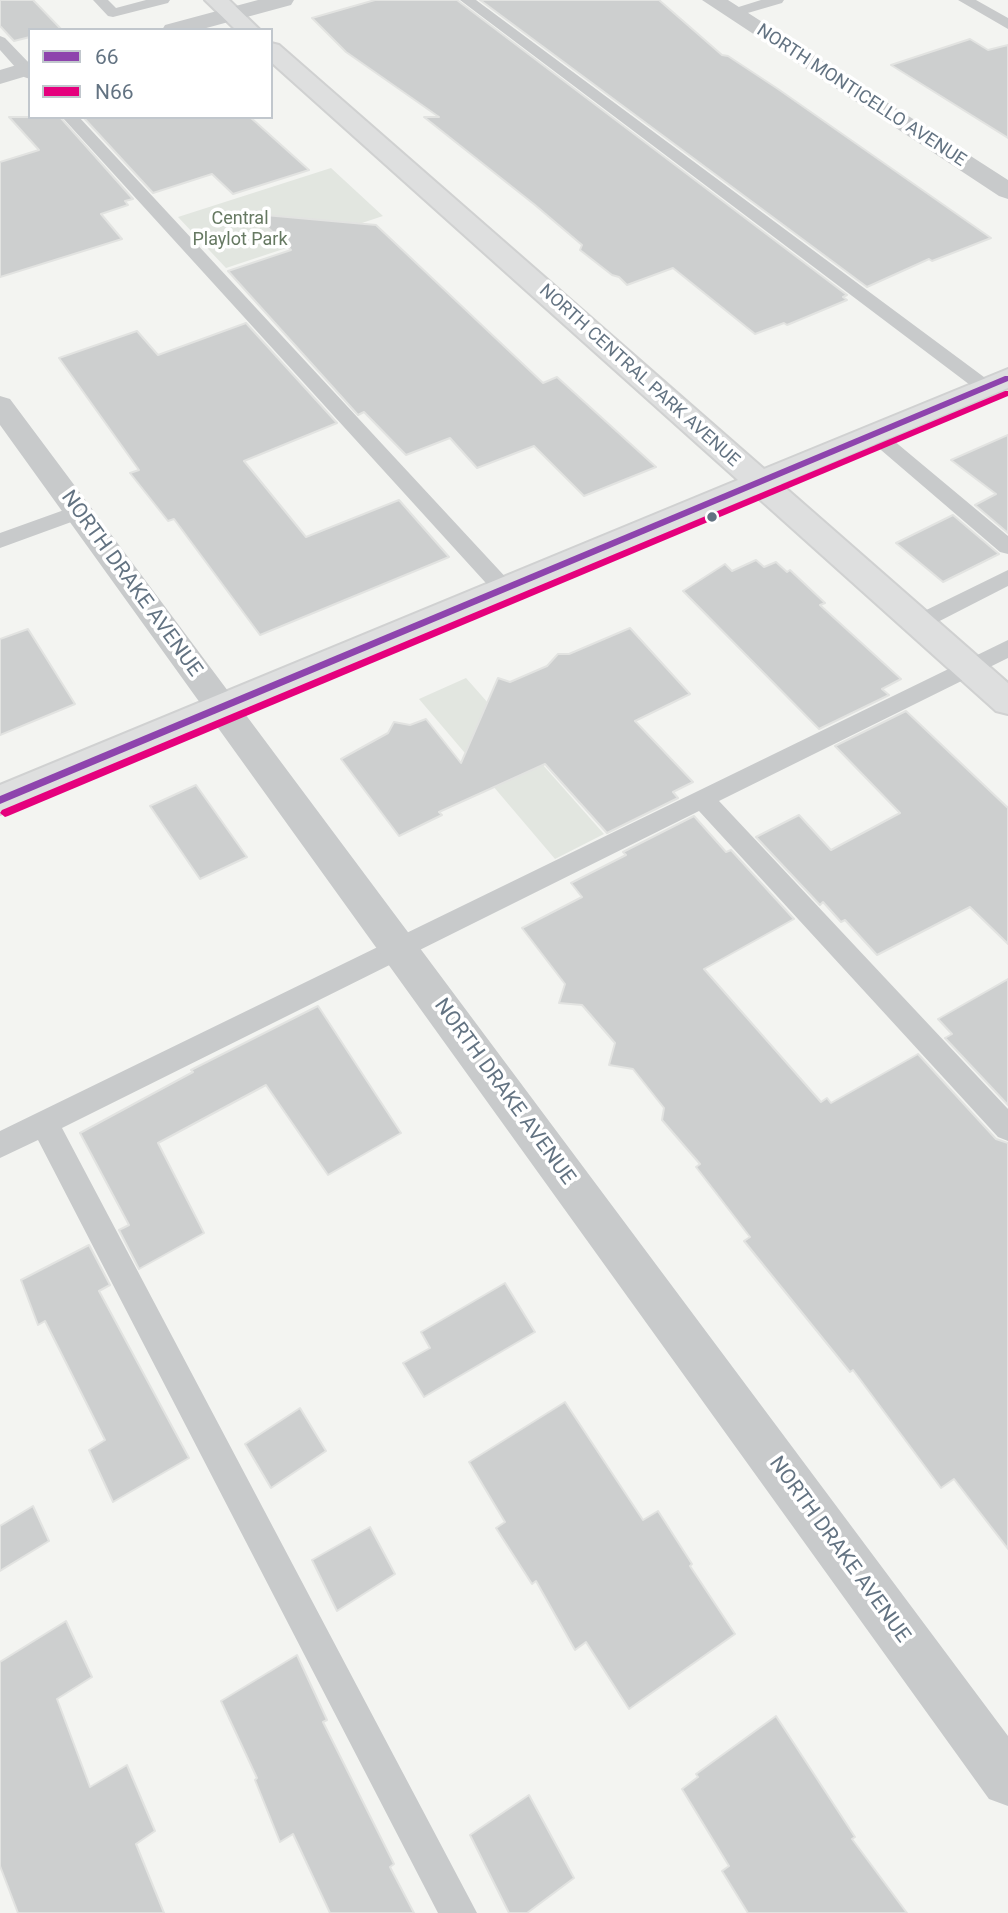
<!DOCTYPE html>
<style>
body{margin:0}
#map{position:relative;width:1008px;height:1913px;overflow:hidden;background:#f3f4f1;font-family:Roboto,sans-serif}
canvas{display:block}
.legend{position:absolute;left:28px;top:28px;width:245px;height:91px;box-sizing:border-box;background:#fff;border:2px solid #c1c7cd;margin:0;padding:9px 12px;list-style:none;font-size:21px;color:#637382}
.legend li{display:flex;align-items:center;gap:14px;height:35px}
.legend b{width:35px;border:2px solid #c1c7cd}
</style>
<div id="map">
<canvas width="1008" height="1913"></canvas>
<ul class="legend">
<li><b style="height:9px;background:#8e44ad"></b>66</li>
<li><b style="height:9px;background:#e5007d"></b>N66</li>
</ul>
</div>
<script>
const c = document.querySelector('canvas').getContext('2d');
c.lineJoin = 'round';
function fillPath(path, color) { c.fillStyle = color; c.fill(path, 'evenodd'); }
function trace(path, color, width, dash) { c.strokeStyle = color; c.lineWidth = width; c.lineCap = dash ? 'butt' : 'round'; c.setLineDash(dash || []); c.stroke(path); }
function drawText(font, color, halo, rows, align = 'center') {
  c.font = font + ' Roboto,sans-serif'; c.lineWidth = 7; c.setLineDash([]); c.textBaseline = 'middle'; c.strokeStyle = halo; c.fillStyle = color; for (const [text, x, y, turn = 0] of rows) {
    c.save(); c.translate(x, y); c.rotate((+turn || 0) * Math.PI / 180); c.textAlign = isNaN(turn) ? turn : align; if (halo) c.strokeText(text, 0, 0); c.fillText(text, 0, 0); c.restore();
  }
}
fillPath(new Path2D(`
 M 331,168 L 383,216 L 226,268 L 178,217 Z
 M 466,678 L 604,834 L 555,859 L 419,699 Z`), '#e2e6e0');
const building = new Path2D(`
 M 0,0 L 33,0 L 61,29 L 30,30 L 30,37 L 14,41 L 0,26 Z
 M 375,0 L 457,0 L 847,295 L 843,297 L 847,300 L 787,325 L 784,323 L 755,334 L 673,268 L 627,285 L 619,277 L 612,275 L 580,250 L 582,245 L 535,205 L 424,117 L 439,117 L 346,52 L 312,18 Z
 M 480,0 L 659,0 L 722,55 L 728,56 L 778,89 L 991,238 L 932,261 L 929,259 L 867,287 Z
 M 970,39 L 988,50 L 1008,45 L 1008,138 L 891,65 Z
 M 9,117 L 60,117 L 133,199 L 125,201 L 128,205 L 101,214 L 122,239 L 0,277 L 0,162 L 39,150 Z
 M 83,117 L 250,117 L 309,170 L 233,194 L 212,174 L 153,193 Z
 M 254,214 L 376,225 L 543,383 L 557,377 L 656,467 L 584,496 L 534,446 L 477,468 L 450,438 L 406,455 L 364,412 L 358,415 L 228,271 L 291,250 Z
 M 246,323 L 337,423 L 244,461 L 306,537 L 399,500 L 449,557 L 260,635 L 174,519 L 168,521 L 130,473 L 139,470 L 59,358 L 137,331 L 158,355 Z
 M 1008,435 L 1008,533 L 975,505 L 996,494 L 951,460 Z
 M 953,515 L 999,554 L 943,582 L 896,543 Z
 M 756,560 L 764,567 L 776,562 L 787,572 L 790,570 L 825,603 L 820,605 L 901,679 L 882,689 L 889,695 L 819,729 L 683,591 L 725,564 L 732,571 Z
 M 630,628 L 690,694 L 635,721 L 693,782 L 673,792 L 678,798 L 607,833 L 545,764 L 439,812 L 442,815 L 399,836 L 341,759 L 388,733 L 394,722 L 410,725 L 426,719 L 461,763 L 498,678 L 510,682 L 547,666 L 558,654 L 569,654 Z
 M 28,629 L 75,704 L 0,735 L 0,639 Z
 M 906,711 L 1008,808 L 1008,944 L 970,907 L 877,955 L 845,920 L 841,922 L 823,902 L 820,905 L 756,837 L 799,815 L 831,850 L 900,813 L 835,746 Z
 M 196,785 L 247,857 L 200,879 L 150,806 Z
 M 694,816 L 726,852 L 731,850 L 794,919 L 704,969 L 821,1102 L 827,1098 L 831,1103 L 918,1054 L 996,1139 L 1008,1143 L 1008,1549 L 954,1479 L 941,1488 L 853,1370 L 850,1372 L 744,1241 L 750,1237 L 696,1167 L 700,1164 L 662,1120 L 664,1108 L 633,1069 L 609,1065 L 615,1043 L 582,1005 L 559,1003 L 565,984 L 522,928 L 582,897 L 571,883 L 626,855 L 623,852 Z
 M 1008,979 L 1008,1105 L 945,1038 L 952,1034 L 938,1019 Z
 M 318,1006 L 401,1133 L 328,1175 L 266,1085 L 158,1143 L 204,1233 L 139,1269 L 119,1230 L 129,1225 L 80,1133 L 193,1072 L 191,1070 Z
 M 89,1245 L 110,1285 L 99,1291 L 189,1458 L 113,1502 L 89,1450 L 105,1440 L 45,1321 L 38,1325 L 21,1280 Z
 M 505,1283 L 535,1332 L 424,1397 L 403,1363 L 430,1348 L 421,1332 Z
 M 565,1402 L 643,1520 L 658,1511 L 692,1564 L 690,1566 L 735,1634 L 629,1709 L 586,1642 L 575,1650 L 536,1581 L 532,1584 L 496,1528 L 505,1522 L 469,1462 Z
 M 300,1408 L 326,1451 L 271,1488 L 245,1444 Z
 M 33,1506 L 49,1541 L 0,1571 L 0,1526 Z
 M 370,1527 L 395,1574 L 337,1611 L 312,1560 Z
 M 66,1621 L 92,1677 L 57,1699 L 90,1787 L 127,1765 L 155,1831 L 136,1844 L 164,1913 L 18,1913 L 0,1866 L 0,1662 Z
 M 297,1655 L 327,1720 L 323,1722 L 394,1864 L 390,1867 L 414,1913 L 330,1913 L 293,1834 L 280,1842 L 255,1780 L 257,1778 L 221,1701 Z
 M 776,1716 L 855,1837 L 852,1839 L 907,1913 L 748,1913 L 722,1871 L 729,1866 L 682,1789 L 698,1777 L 696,1774 Z
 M 529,1795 L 574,1878 L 527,1913 L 509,1913 L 470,1835 Z`);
fillPath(building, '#cdcfcf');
trace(building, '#e2e3e1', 2);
const secondary = new Path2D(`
 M 205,0 L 229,0 L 260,30 L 236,30 Z
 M 271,43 L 279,45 L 764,469 L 1008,369 L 1008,388 L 781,484 L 1008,683 L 1008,714 L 996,711 L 755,495 L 0,814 L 0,785 L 738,480 L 271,62 Z`);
trace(secondary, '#d0d1d1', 4);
fillPath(new Path2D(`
 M 93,0 L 108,0 L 116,8 L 146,0 L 170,0 L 168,3 L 113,17 L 108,16 Z
 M 460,0 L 476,0 L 992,383 L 995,387 L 992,391 L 978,391 Z
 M 761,0 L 784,0 L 782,3 L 734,17 L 727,13 L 729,10 Z
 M 958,0 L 976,0 L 1008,18 L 1008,29 Z
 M 0,36 L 5,38 L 30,64 L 30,79 L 24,77 L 0,50 Z
 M 62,117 L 79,117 L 511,583 L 514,588 L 511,593 L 503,595 L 495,593 Z
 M 874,428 L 881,430 L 1008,536 L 1008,554 L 1000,552 L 867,438 L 864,434 L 867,430 Z
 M 78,505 L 85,507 L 88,512 L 85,517 L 0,548 L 0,533 Z
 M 1008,570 L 1008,586 L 926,628 L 918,631 L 910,628 L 907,623 L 910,618 Z
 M 1008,640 L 1008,658 L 719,801 L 1008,1109 L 1008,1141 L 998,1137 L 699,811 L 62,1128 L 477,1913 L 438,1913 L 38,1140 L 0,1158 L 0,1131 Z`), '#c8cacb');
fillPath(new Path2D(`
 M 258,0 L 294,0 L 291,5 L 199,30 L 162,30 L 165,25 Z
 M 702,0 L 728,0 L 1008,180 L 1008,199 L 999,196 Z
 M 30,61 L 30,75 L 0,84 L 0,70 Z
 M 0,396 L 10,399 L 1008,1736 L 1008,1806 L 989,1799 L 0,425 Z`), '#c8cacb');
fillPath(secondary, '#dedfdf');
fillPath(new Path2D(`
 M 1005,376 L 1008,376 L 1008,381 L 0,804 L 0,796 Z`), '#8e44ad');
fillPath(new Path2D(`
 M 1005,391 L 1008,391 L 1008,396 L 8,816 L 5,817 L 0,813 L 2,810 Z`), '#e5007d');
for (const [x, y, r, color] of [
 [712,517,6,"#637382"]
]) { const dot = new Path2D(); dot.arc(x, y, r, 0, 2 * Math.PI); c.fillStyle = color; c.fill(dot); trace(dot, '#fff', 2.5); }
drawText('18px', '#637382', '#fff', [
 ["NORTH MONTICELLO AVENUE",861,96,33],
 ["NORTH CENTRAL PARK AVENUE",639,376,42]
]);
drawText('18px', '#667962', '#fff', [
 ["Central",240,219],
 ["Playlot Park",240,240]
]);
drawText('21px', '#637382', '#fff', [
 ["NORTH DRAKE AVENUE",131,584,54],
 ["NORTH DRAKE AVENUE",504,1092,54],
 ["NORTH DRAKE AVENUE",839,1550,54]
]);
</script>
